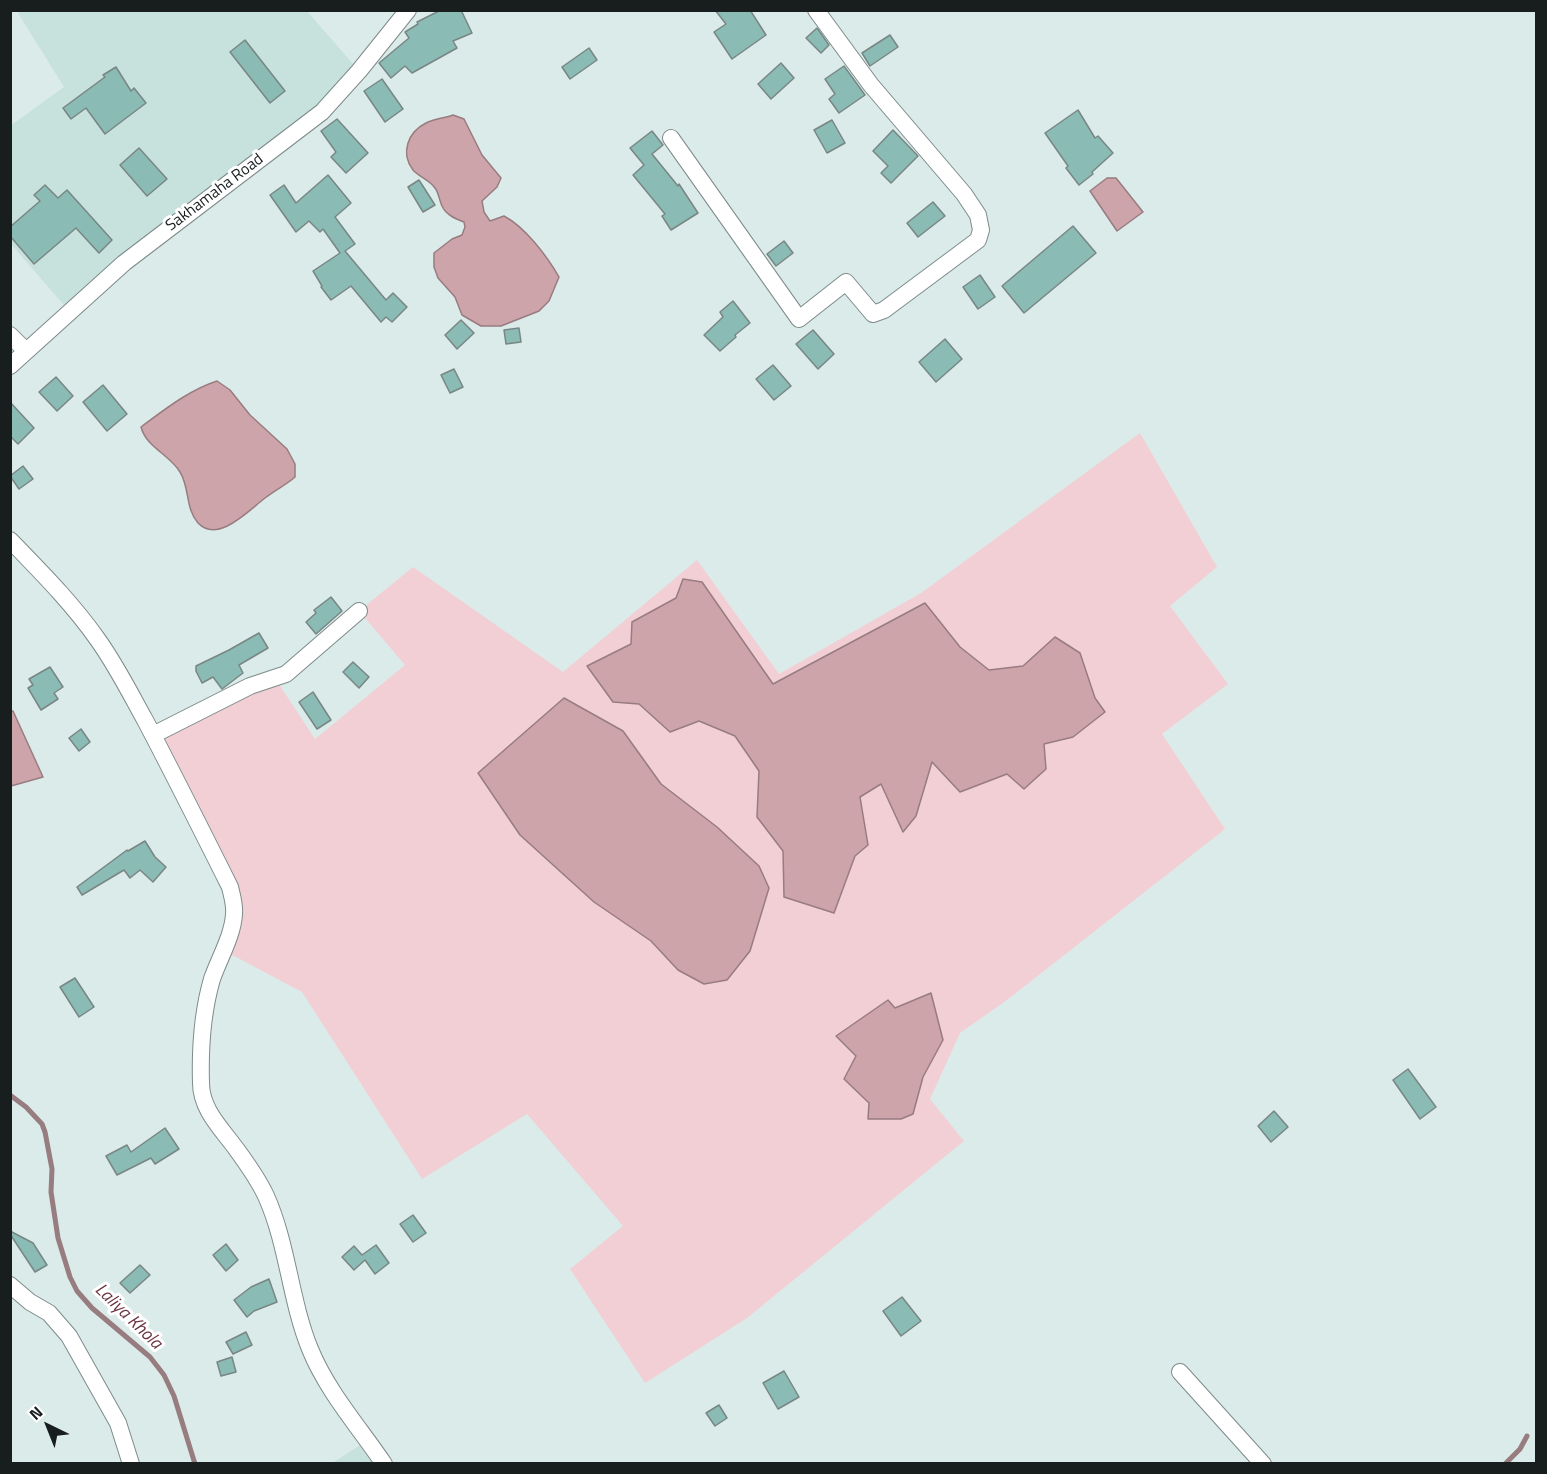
<!DOCTYPE html>
<style>
body{margin:0}
#map{position:relative;width:1547px;height:1474px;overflow:hidden;background:#dbebe9;font-family:"Titillium Web",sans-serif}
canvas{display:block}
.frame{position:absolute;inset:0;border:12px solid #181d1d;pointer-events:none}
.north{position:absolute;left:18px;top:1396px;width:60px;height:60px;-webkit-text-stroke:4px #fff;paint-order:stroke;rotate:317deg;font-size:16px;font-weight:700;line-height:24px;text-align:center;color:#181d1d}
.north::after{content:'';display:block;margin:auto;width:21px;height:27px;background:#181d1d;clip-path:polygon(50% 0,100% 100%,50% 72%,0 100%)}
</style>
<div id="map">
<canvas width="1547" height="1474"></canvas>
<div class="frame"></div>
<div class="north">N</div>
</div>
<script>
const c = document.querySelector('canvas').getContext('2d');
c.lineJoin = 'round';
function fillPath(path, color) { c.fillStyle = color; c.fill(path, 'evenodd'); }
function trace(path, color, width, dash) { c.strokeStyle = color; c.lineWidth = width; c.lineCap = dash ? 'butt' : 'round'; c.setLineDash(dash || []); c.stroke(path); }
function drawText(font, color, halo, rows, align = 'center') {
  c.font = font + ' "Titillium Web",sans-serif'; c.lineWidth = 6; c.setLineDash([]); c.textBaseline = 'middle'; c.strokeStyle = halo; c.fillStyle = color; for (const [text, x, y, turn = 0] of rows) {
    c.save(); c.translate(x, y); c.rotate((+turn || 0) * Math.PI / 180); c.textAlign = isNaN(turn) ? turn : align; if (halo) c.strokeText(text, 0, 0); c.fillText(text, 0, 0); c.restore();
  }
}
fillPath(new Path2D(`
 M 21,11 L 307,11 L 359,71 L 69,311 L 11,244 L 10,126 L 64,87 L 18,13 Z
 M 368,1440 L 384,1464 L 331,1464 Z`), '#c7e1dd');
fillPath(new Path2D(`
 M 1140,433 L 1217,567 L 1170,606 L 1228,684 L 1162,734 L 1225,829 L 1007,1000 L 960,1033 L 930,1099 L 964,1141 L 747,1318 L 645,1383 L 570,1269 L 623,1226 L 527,1114 L 422,1179 L 302,992 L 223,950 L 234,915 L 153,735 L 275,678 L 315,739 L 405,665 L 359,611 L 413,567 L 563,672 L 697,560 L 779,674 L 921,593 Z`), '#f2cfd5');
const water = new Path2D(`
 M 453,115 L 464,119 L 482,155 L 501,178 L 497,187 L 482,201 L 484,212 L 490,221 L 504,216 C 525,227 547,256 559,277 L 549,301 L 539,311 L 501,326 L 481,326 L 462,315 L 455,297 L 438,278 L 434,267 L 434,253 L 452,239 L 462,235 L 465,227 L 464,222 C 456,219 446,215 442,206 C 439,200 439,193 435,188 C 430,180 419,177 413,170 C 400,153 408,132 426,123 C 434,119 445,118 453,115 Z
 M 1107,178 L 1116,178 L 1143,212 L 1117,231 L 1090,191 Z
 M 217,381 L 230,390 L 250,415 L 287,449 L 295,464 L 295,477 C 286,485 275,490 265,498 C 249,510 218,544 198,523 C 185,508 190,488 180,472 C 170,455 146,447 141,427 C 164,410 189,390 217,381 Z
 M 683,579 L 702,582 L 773,684 L 925,603 L 960,647 L 989,670 L 1023,666 L 1055,637 L 1080,653 L 1095,698 L 1105,712 L 1073,737 L 1044,744 L 1046,769 L 1024,789 L 1007,774 L 960,792 L 932,762 L 916,816 L 903,832 L 881,784 L 860,797 L 868,845 L 855,856 L 834,913 L 784,897 L 783,851 L 757,817 L 759,771 L 735,736 L 699,721 L 670,732 L 639,704 L 613,702 L 587,666 L 631,644 L 632,622 L 676,598 Z
 M 564,698 L 623,731 L 661,784 L 717,827 L 759,866 L 769,888 L 750,951 L 727,980 L 704,984 L 678,970 L 651,941 L 594,902 L 520,835 L 478,773 Z
 M 13,711 L 43,777 L 11,786 L 10,712 Z
 M 931,993 L 943,1040 L 923,1077 L 913,1114 L 901,1119 L 868,1119 L 869,1103 L 844,1079 L 856,1056 L 836,1036 L 888,1000 L 895,1008 Z`);
fillPath(water, '#cea4ab');
trace(water, '#977c80', 1.5);
trace(new Path2D(`
 M 10,1095 L 26,1107 L 42,1124 L 45,1132 L 52,1169 L 51,1192 L 58,1238 L 70,1277 L 77,1291 L 92,1308 L 150,1357 L 164,1375 L 174,1396 L 195,1464
 M 1505,1464 L 1520,1449 L 1527,1436`), '#977c80', 5);
const building = new Path2D(`
 M 441,10 L 461,10 L 472,33 L 453,41 L 457,48 L 412,73 L 405,66 L 391,78 L 379,63 L 409,38 L 405,32 L 418,24 L 417,22 Z
 M 715,10 L 750,10 L 766,35 L 732,59 L 714,32 L 726,24 Z
 M 817,28 L 829,45 L 821,53 L 806,38 Z
 M 890,35 L 898,47 L 870,66 L 862,53 Z
 M 245,40 L 285,91 L 270,103 L 230,52 Z
 M 589,48 L 597,60 L 570,79 L 562,67 Z
 M 781,63 L 794,78 L 771,99 L 758,84 Z
 M 844,66 L 865,95 L 839,113 L 829,99 L 835,94 L 825,79 Z
 M 116,67 L 131,91 L 134,88 L 146,103 L 105,134 L 86,108 L 71,119 L 63,108 L 105,77 L 103,75 Z
 M 382,79 L 403,109 L 385,122 L 364,91 Z
 M 1078,110 L 1095,138 L 1098,136 L 1113,153 L 1092,172 L 1093,174 L 1079,185 L 1066,168 L 1068,166 L 1045,133 Z
 M 337,119 L 368,153 L 346,173 L 331,157 L 336,152 L 321,131 Z
 M 832,120 L 845,143 L 827,153 L 814,130 Z
 M 893,130 L 918,156 L 891,183 L 881,173 L 888,166 L 873,151 Z
 M 652,131 L 663,145 L 652,154 L 678,186 L 679,184 L 698,213 L 671,230 L 662,216 L 665,214 L 633,175 L 644,165 L 630,148 Z
 M 139,148 L 167,179 L 147,196 L 120,165 Z
 M 328,175 L 351,203 L 335,217 L 355,244 L 345,251 L 386,300 L 393,293 L 407,307 L 392,322 L 386,317 L 381,322 L 351,286 L 331,300 L 321,287 L 322,286 L 313,271 L 340,253 L 323,229 L 320,232 L 309,221 L 296,232 L 270,195 L 284,185 L 296,203 Z
 M 419,180 L 435,205 L 423,212 L 408,187 Z
 M 45,185 L 58,198 L 67,190 L 112,240 L 99,253 L 76,228 L 34,264 L 10,236 L 10,227 L 40,201 L 34,195 Z
 M 933,202 L 945,216 L 918,237 L 907,223 Z
 M 1073,226 L 1096,253 L 1024,313 L 1002,286 Z
 M 784,241 L 793,253 L 776,266 L 767,254 Z
 M 980,275 L 995,297 L 978,309 L 963,287 Z
 M 733,301 L 750,323 L 735,335 L 736,337 L 720,351 L 704,335 L 723,317 L 720,312 Z
 M 461,320 L 474,333 L 457,349 L 445,335 Z
 M 519,328 L 521,342 L 506,344 L 504,330 Z
 M 813,330 L 834,354 L 818,369 L 796,344 Z
 M 945,339 L 962,359 L 936,382 L 919,362 Z
 M 773,365 L 791,386 L 774,400 L 756,379 Z
 M 454,369 L 463,387 L 450,393 L 441,375 Z
 M 56,377 L 73,396 L 57,411 L 39,392 Z
 M 103,385 L 127,414 L 107,431 L 83,402 Z
 M 10,402 L 34,428 L 18,444 L 10,436 Z
 M 23,466 L 33,479 L 19,489 L 10,476 Z
 M 331,597 L 342,611 L 316,634 L 306,622 L 316,613 L 314,610 Z
 M 259,633 L 268,648 L 239,665 L 243,673 L 222,689 L 213,677 L 202,683 L 196,671 L 196,666 L 229,650 Z
 M 353,662 L 369,677 L 359,688 L 343,672 Z
 M 50,667 L 63,687 L 54,693 L 58,699 L 41,710 L 28,688 L 33,685 L 29,679 Z
 M 313,692 L 331,720 L 317,729 L 299,702 Z
 M 81,729 L 90,742 L 79,751 L 69,738 Z
 M 145,841 L 155,857 L 166,867 L 153,882 L 140,870 L 130,878 L 124,870 L 82,895 L 77,887 L 127,850 L 128,851 Z
 M 75,978 L 94,1007 L 79,1017 L 60,987 Z
 M 1408,1069 L 1436,1107 L 1420,1119 L 1393,1080 Z
 M 1274,1111 L 1288,1127 L 1271,1142 L 1258,1126 Z
 M 165,1128 L 179,1149 L 155,1164 L 151,1158 L 117,1175 L 106,1156 L 127,1145 L 131,1152 Z
 M 413,1215 L 426,1233 L 413,1242 L 400,1224 Z
 M 10,1231 L 33,1243 L 47,1265 L 35,1272 L 10,1234 Z
 M 226,1244 L 238,1260 L 226,1271 L 213,1255 Z
 M 376,1245 L 389,1263 L 375,1274 L 365,1260 L 354,1270 L 342,1257 L 354,1246 L 362,1255 Z
 M 140,1265 L 150,1275 L 130,1293 L 120,1283 Z
 M 269,1279 L 277,1302 L 254,1311 L 247,1317 L 234,1300 L 251,1287 Z
 M 902,1297 L 921,1321 L 901,1336 L 883,1311 Z
 M 246,1332 L 252,1345 L 233,1354 L 226,1342 Z
 M 232,1357 L 236,1372 L 221,1376 L 217,1362 Z
 M 784,1371 L 799,1397 L 778,1409 L 763,1383 Z
 M 719,1405 L 727,1418 L 715,1426 L 706,1413 Z`);
fillPath(building, '#8bbbb5');
trace(building, '#788684', 1.5);
const minor = new Path2D(`
 M 671,138 L 799,319 L 846,282 L 873,314 L 884,310 L 978,240 L 981,230 L 978,215 L 964,194 L 871,85 L 816,10
 M 10,335 L 26,351
 M 10,366 L 124,263 L 322,112 L 359,71 L 408,10
 M 10,540 C 41,572 73,604 98,640 C 116,665 130,693 145,720 C 174,775 202,831 230,887 C 232,896 235,905 234,914 C 233,935 219,959 212,979 C 203,1010 200,1050 201,1083 C 201,1110 222,1129 237,1150 C 248,1165 258,1179 266,1196 C 288,1245 290,1300 310,1349 C 327,1391 359,1427 384,1464
 M 153,735 L 250,686 L 286,674 L 359,611
 M 10,1285 L 30,1302 L 49,1313 L 69,1336 L 118,1423 L 131,1464
 M 1180,1372 L 1263,1464`);
trace(minor, '#7d8b89', 18);
trace(minor, '#fff', 16);
drawText('16px', '#181d1d', '#fff', [
 ["Sakhamaha Road",215,193,-37]
]);
drawText('italic 18px', '#6b3240', '#fff', [
 ["Laliya Khola",128,1317,44]
]);
</script>
